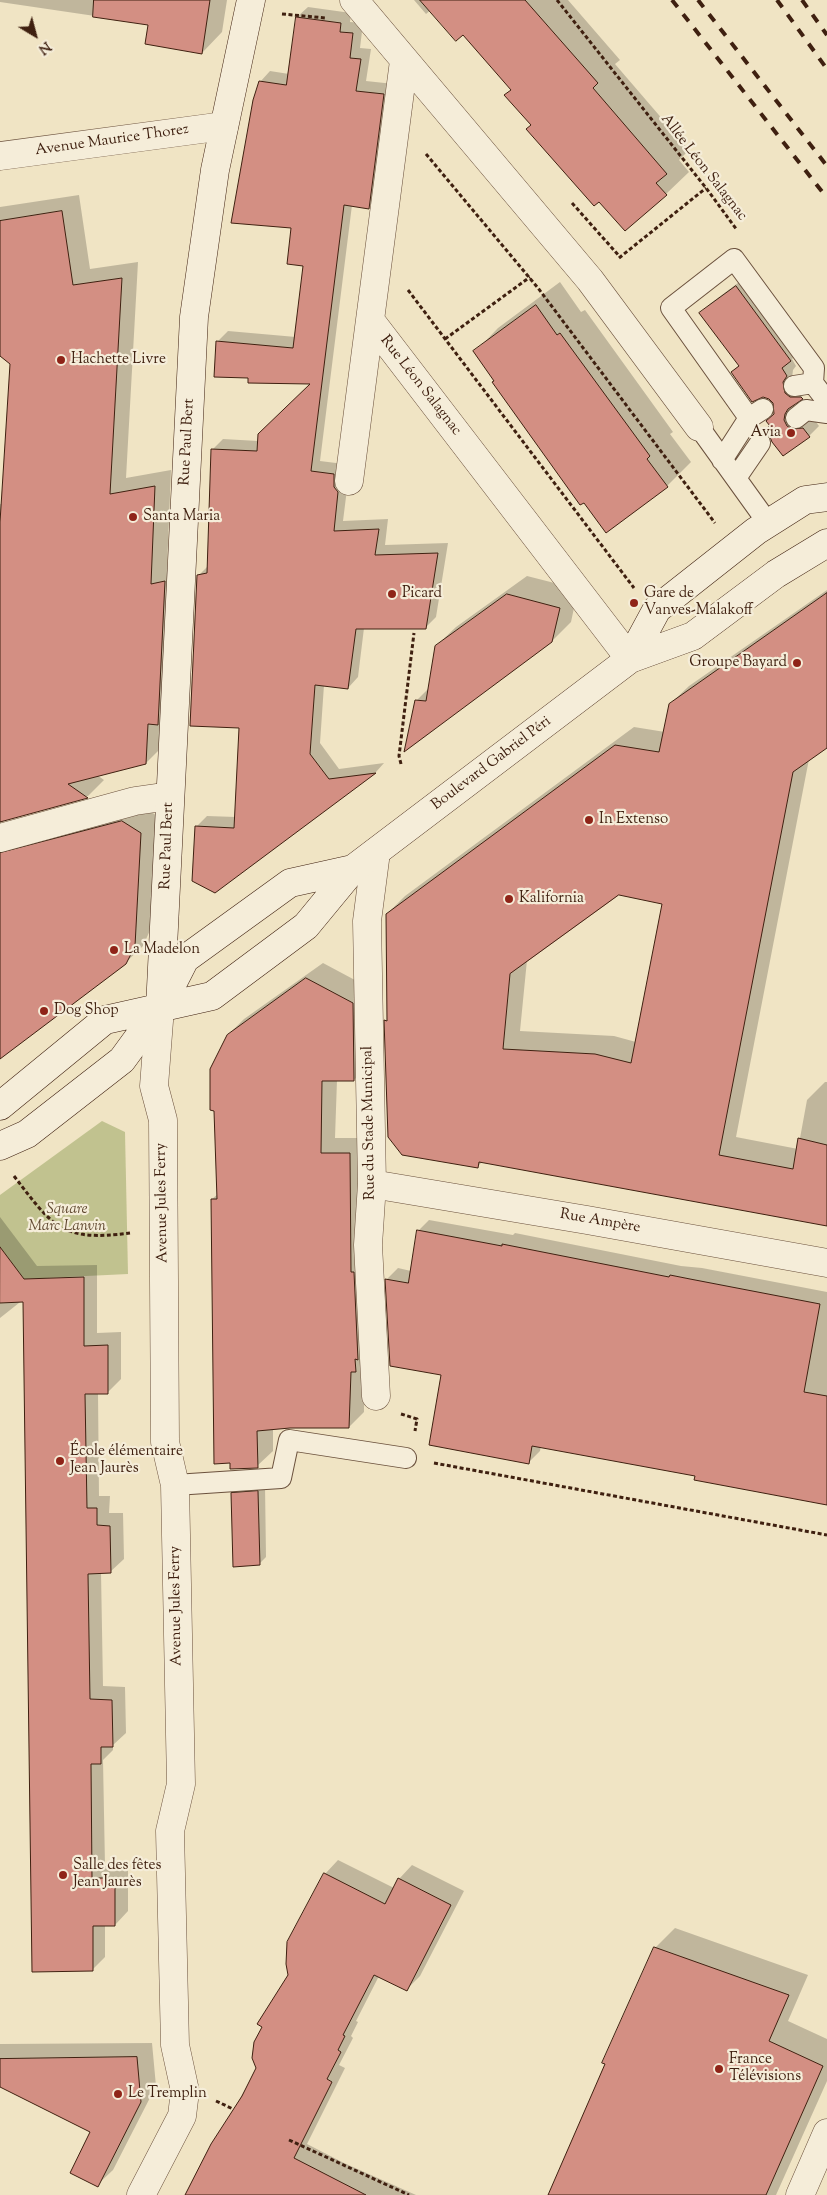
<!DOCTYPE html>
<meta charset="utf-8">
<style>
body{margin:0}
#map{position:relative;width:827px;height:2195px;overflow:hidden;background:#f0e4c4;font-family:"Sorts Mill Goudy",serif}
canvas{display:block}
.north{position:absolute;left:10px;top:10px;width:50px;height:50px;-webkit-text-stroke:4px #f5edd9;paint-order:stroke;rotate:143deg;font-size:14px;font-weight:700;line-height:20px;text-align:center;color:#3f2010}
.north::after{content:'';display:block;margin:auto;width:18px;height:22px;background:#3f2010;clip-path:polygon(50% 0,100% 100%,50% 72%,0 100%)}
</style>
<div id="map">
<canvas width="827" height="2195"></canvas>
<div class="north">N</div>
</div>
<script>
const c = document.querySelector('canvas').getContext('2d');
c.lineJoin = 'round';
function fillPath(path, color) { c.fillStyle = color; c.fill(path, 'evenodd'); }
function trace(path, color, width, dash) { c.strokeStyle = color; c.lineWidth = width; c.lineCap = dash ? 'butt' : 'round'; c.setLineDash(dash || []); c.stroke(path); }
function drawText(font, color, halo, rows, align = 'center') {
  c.font = font + ' "Sorts Mill Goudy",serif'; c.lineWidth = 4.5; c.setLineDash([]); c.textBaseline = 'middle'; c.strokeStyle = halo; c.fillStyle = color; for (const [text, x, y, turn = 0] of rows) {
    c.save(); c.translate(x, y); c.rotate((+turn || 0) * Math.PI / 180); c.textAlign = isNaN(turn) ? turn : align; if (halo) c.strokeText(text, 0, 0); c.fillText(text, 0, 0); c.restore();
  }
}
fillPath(new Path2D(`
 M 102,1121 L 125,1132 L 128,1274 L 24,1279 L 0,1247 L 0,1195 Z`), '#c1c28f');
fillPath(new Path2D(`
 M 0,0 L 227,0 L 222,32 L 202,53 L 149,24 L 0,2 Z
 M 414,0 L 568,0 L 620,60 L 615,64 L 689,150 L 679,160 L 689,172 L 666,194 L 532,125 L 512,90 L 463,33 L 431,10 L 426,14 Z
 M 308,7 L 351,13 L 350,22 L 363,23 L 360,48 L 371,49 L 366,81 L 394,84 L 379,197 L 368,207 L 352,205 L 320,461 L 344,464 L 348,481 L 343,521 L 388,519 L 385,545 L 448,543 L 436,617 L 426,627 L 364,628 L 358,677 L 348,688 L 324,685 L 320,743 L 339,769 L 384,763 L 376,772 L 215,892 L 196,827 L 207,816 L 236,817 L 240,727 L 198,576 L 209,565 L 213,449 L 223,439 L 258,441 L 312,383 L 249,377 L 218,341 L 228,331 L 296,337 L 304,265 L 293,227 L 260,82 L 270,71 L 289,74 L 297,17 Z
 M 79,195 L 90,269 L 138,262 L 126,478 L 171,470 L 167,568 L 182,565 L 163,746 L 146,763 L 97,775 L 104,780 L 88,796 L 1,820 L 1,825 L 140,804 L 157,816 L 151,928 L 143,946 L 125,963 L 0,1057 L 0,504 L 2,504 L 11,363 L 0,355 L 0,207 Z
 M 746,277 L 801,350 L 792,359 L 796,366 L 793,370 L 792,378 L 812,388 L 794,403 L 794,410 L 813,418 L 819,426 L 809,436 L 772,437 L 764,431 L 770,424 L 775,414 L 774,402 L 732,372 L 739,365 L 701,313 L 711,303 Z
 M 560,282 L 581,312 L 585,310 L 673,432 L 670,434 L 691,462 L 667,486 L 495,381 L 475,352 L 498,328 Z
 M 527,576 L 578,589 L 571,622 L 552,641 L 406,749 L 416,701 L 430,687 L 436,646 L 456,627 Z
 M 827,590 L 827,746 L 809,759 L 736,1137 L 798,1149 L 807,1100 L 825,1082 L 827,1082 L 827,1225 L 483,1161 L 477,1167 L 387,1079 L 387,914 L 405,896 L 634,727 L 665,732 L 670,704 L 689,686 ZM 618,893 L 664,903 L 636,1042 L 614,1036 L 520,1031 L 527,960 Z
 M 323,963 L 368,987 L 369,1064 L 354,1080 L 337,1080 L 335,1138 L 365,1138 L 364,1412 L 349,1427 L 273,1428 L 273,1451 L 257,1466 L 212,1199 L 218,1194 L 228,1035 L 244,1019 Z
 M 0,1217 L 37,1266 L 97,1265 L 97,1333 L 121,1332 L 121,1379 L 108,1392 L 98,1393 L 99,1496 L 110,1496 L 109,1513 L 123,1513 L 124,1559 L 110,1572 L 101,1572 L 103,1686 L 125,1687 L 126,1733 L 113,1745 L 113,1750 L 103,1760 L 105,1866 L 128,1866 L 128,1911 L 115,1925 L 105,1925 L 105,1957 L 92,1970 L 24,1299 L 0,1318 Z
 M 429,1220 L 513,1235 L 515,1233 L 681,1266 L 702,1268 L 827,1292 L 827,1504 L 696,1475 L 541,1446 L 540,1451 L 529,1462 L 443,1374 L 391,1365 L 387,1279 L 398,1268 L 411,1271 L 418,1231 Z
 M 265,1485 L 266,1557 L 259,1564 L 232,1494 L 239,1487 Z
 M 338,1860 L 394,1888 L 399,1879 L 412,1865 L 464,1891 L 420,1976 L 406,1990 L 379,1976 L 356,2021 L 358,2022 L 351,2036 L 353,2038 L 339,2065 L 345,2068 L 307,2144 L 344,2163 L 416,2195 L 186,2195 L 257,2068 L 325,1874 Z
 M 675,1928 L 808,1975 L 788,2021 L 827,2039 L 827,2081 L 776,2195 L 549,2195 L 655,1948 Z
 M 152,2043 L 156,2086 L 113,2170 L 97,2185 L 91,2132 L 0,2086 L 0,2044 Z`), '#0003');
const building = new Path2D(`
 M 94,0 L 210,0 L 202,54 L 145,44 L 148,25 L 93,17 Z
 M 420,0 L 525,0 L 598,83 L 593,88 L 667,174 L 656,183 L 667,195 L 625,231 L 599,202 L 594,206 L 526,129 L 531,125 L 504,95 L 511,90 L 463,35 L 456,41 Z
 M 296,17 L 341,23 L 340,32 L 353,33 L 350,58 L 361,59 L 356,91 L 384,94 L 369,209 L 344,205 L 311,471 L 334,474 L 334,487 L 338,492 L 334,531 L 379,529 L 375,555 L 438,553 L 426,629 L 356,629 L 348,689 L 315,685 L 310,754 L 329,779 L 376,773 L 215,893 L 192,881 L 195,826 L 234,828 L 239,728 L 190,726 L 197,575 L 207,573 L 211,449 L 257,451 L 258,434 L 310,384 L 248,383 L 248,378 L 214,377 L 216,341 L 293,348 L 303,266 L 287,264 L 291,228 L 231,223 L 253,100 L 259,81 L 286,85 Z
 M 62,211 L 73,285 L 122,278 L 110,494 L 155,486 L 151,584 L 165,581 L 158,725 L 148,724 L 146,764 L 68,784 L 88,798 L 0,822 L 0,522 L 10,364 L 0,356 L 0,221 Z
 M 736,286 L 791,361 L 782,368 L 787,376 L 783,382 L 785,393 L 790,397 L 801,397 L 803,399 L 788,409 L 785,414 L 784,420 L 787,426 L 792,429 L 803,428 L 810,437 L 783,456 L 772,442 L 770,437 L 762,431 L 770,426 L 766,421 L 774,414 L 773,403 L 769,399 L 763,397 L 752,402 L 731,372 L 739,366 L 699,313 Z
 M 536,305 L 557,335 L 560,333 L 650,456 L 647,459 L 668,487 L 606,533 L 584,503 L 580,505 L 492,382 L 494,381 L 473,351 Z
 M 827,593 L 827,748 L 793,772 L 719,1155 L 793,1169 L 798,1138 L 827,1145 L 827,1226 L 479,1162 L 478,1168 L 402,1155 L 388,1137 L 384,1020 L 387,1021 L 386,914 L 615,745 L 659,752 L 669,704 ZM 619,895 L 662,904 L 631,1063 L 595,1054 L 503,1049 L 510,974 Z
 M 507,594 L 560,608 L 552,642 L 404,752 L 415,700 L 426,701 L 435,646 Z
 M 122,821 L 141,833 L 135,946 L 126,964 L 0,1059 L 0,853 Z
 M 306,978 L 353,1003 L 354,1081 L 322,1081 L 321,1153 L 350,1153 L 351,1272 L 354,1272 L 358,1360 L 355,1359 L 356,1372 L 351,1372 L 349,1428 L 290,1428 L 257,1431 L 258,1468 L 230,1469 L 230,1463 L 214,1464 L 211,1199 L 217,1199 L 214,1111 L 210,1110 L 210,1069 L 227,1035 Z
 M 417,1230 L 502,1246 L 502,1244 L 669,1277 L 670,1275 L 690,1279 L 820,1304 L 804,1392 L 827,1396 L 827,1505 L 694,1480 L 695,1476 L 532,1446 L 529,1464 L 429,1445 L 441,1375 L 390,1366 L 385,1279 L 408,1283 Z
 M 0,1247 L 24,1279 L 84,1277 L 84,1346 L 108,1345 L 108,1394 L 85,1394 L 87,1508 L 97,1508 L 97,1525 L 110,1526 L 111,1573 L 88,1574 L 90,1699 L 112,1700 L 113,1747 L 101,1747 L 101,1764 L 91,1764 L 92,1878 L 115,1878 L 115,1926 L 93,1926 L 93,1971 L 32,1972 L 23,1302 L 0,1303 Z
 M 258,1491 L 260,1565 L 233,1567 L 231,1493 Z
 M 324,1873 L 385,1904 L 398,1878 L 451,1905 L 407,1991 L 374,1975 L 343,2035 L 345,2036 L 338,2050 L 341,2052 L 327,2079 L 332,2082 L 294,2158 L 366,2195 L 185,2195 L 211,2144 L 242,2096 L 256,2068 L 252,2058 L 254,2042 L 262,2027 L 257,2024 L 288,1975 L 286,1964 L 287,1942 Z
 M 654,1947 L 789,1995 L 769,2041 L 823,2066 L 766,2195 L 548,2195 L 605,2064 L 602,2063 Z
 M 137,2057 L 141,2102 L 98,2187 L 70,2173 L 90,2132 L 0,2087 L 0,2059 Z`);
fillPath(building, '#d38f83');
trace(building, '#3f2010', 1);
const lane = new Path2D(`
 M 794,386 L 813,383 L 827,401
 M 749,418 L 671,308 L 734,259 L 814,368 L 813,383
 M 796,418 L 806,410 L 827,413
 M 699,427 L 768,523
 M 722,460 L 749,418 L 763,409
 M 736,478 L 760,443
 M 175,1485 L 281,1478 L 289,1440 L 406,1458`);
const street = new Path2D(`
 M 354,0 L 590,280 L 699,427
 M 404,61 L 370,320 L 630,659
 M 0,156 L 224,126
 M 349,481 L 370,320
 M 0,838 L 135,801 L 170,796
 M 376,852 L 367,921 L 372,1184 L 368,1245 L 376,1396
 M 372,1184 L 587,1220 L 827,1263
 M 141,2195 L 182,2116 L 185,2091 L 175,2045 L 170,1831 L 181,1784 L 175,1485 L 165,1442 L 163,1120 L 154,1086 L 160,1008
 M 800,2195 L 827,2133`);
const secondary = new Path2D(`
 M 630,659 L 657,609 L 756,531 L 805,500 L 827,497
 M 160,1008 L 194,317 L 215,170 L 251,0
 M 0,1106 L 105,1020 L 212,996 L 306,926 L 353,869 L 630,659 L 693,636 L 776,574 L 827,543
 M 0,1146 L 27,1134 L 122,1060 L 160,1008 L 185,959 L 290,883 L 353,869`);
trace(lane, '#6b513d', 22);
trace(street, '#6b513d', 29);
trace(secondary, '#3f2010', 29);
trace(new Path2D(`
 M 557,0 L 706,188 L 737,230
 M 282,14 L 326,18
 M 426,154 L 538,288 L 715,523
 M 572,203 L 620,257
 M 619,258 L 706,188
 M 408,290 L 634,588
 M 445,339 L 530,277
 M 401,764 L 399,756 L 414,633
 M 14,1176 C 53,1227 62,1242 130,1233
 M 401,1414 L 417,1419 L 415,1431
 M 434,1463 L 827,1535
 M 216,2101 L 233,2109
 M 289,2140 L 409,2195`), '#3f2010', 3, [4, 2.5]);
trace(lane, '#f5edd9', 20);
trace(street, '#f5edd9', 28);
trace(secondary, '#f5edd9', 28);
trace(new Path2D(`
 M 672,0 L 827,198
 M 698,0 L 827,166
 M 777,0 L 827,69
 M 802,0 L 827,35`), '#3f2010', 4, [9, 9]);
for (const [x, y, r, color] of [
 [61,360,5,"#8f2418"],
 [791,433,5,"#8f2418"],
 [133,517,5,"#8f2418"],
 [392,594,5,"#8f2418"],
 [634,603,5,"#8f2418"],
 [797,663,5,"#8f2418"],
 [589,820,5,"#8f2418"],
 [509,899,5,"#8f2418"],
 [114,950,5,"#8f2418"],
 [44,1011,5,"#8f2418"],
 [60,1461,5,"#8f2418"],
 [63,1875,5,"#8f2418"],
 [719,2069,5,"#8f2418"],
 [118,2094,5,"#8f2418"]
]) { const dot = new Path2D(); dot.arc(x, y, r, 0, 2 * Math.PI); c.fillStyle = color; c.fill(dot); trace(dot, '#f5edd9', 2); }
drawText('15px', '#3f2010', '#f5edd9', [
 ["Avenue Maurice Thorez",112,141,-8],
 ["Allée Léon Salagnac",703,168,52],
 ["Rue Léon Salagnac",420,386,52],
 ["Rue Paul Bert",188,442,-87],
 ["Boulevard Gabriel Péri",492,764,-37],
 ["Rue Paul Bert",168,846,-88],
 ["Rue du Stade Municipal",370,1123,-91],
 ["Avenue Jules Ferry",163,1203,-91],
 ["Rue Ampère",600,1222,10],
 ["Avenue Jules Ferry",177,1606,-91]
]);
drawText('15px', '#3f2010', '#f5edd9', [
 ["Hachette Livre",71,360],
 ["Avia",781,433,"right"],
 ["Santa Maria",143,517],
 ["Picard",402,594],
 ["Gare de",644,594],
 ["Vanves-Malakoff",644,611],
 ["Groupe Bayard",787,663,"right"],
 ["In Extenso",599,820],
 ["Kalifornia",519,899],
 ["La Madelon",124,950],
 ["Dog Shop",54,1011],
 ["École élémentaire",70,1452],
 ["Jean Jaurès",70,1469],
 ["Salle des fêtes",73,1866],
 ["Jean Jaurès",73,1883],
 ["France",729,2060],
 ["Télévisions",729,2077],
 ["Le Tremplin",128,2094]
], 'left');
drawText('italic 15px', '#604830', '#f5edd9', [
 ["Square",67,1210],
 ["Marc Lanvin",67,1227]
]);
</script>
